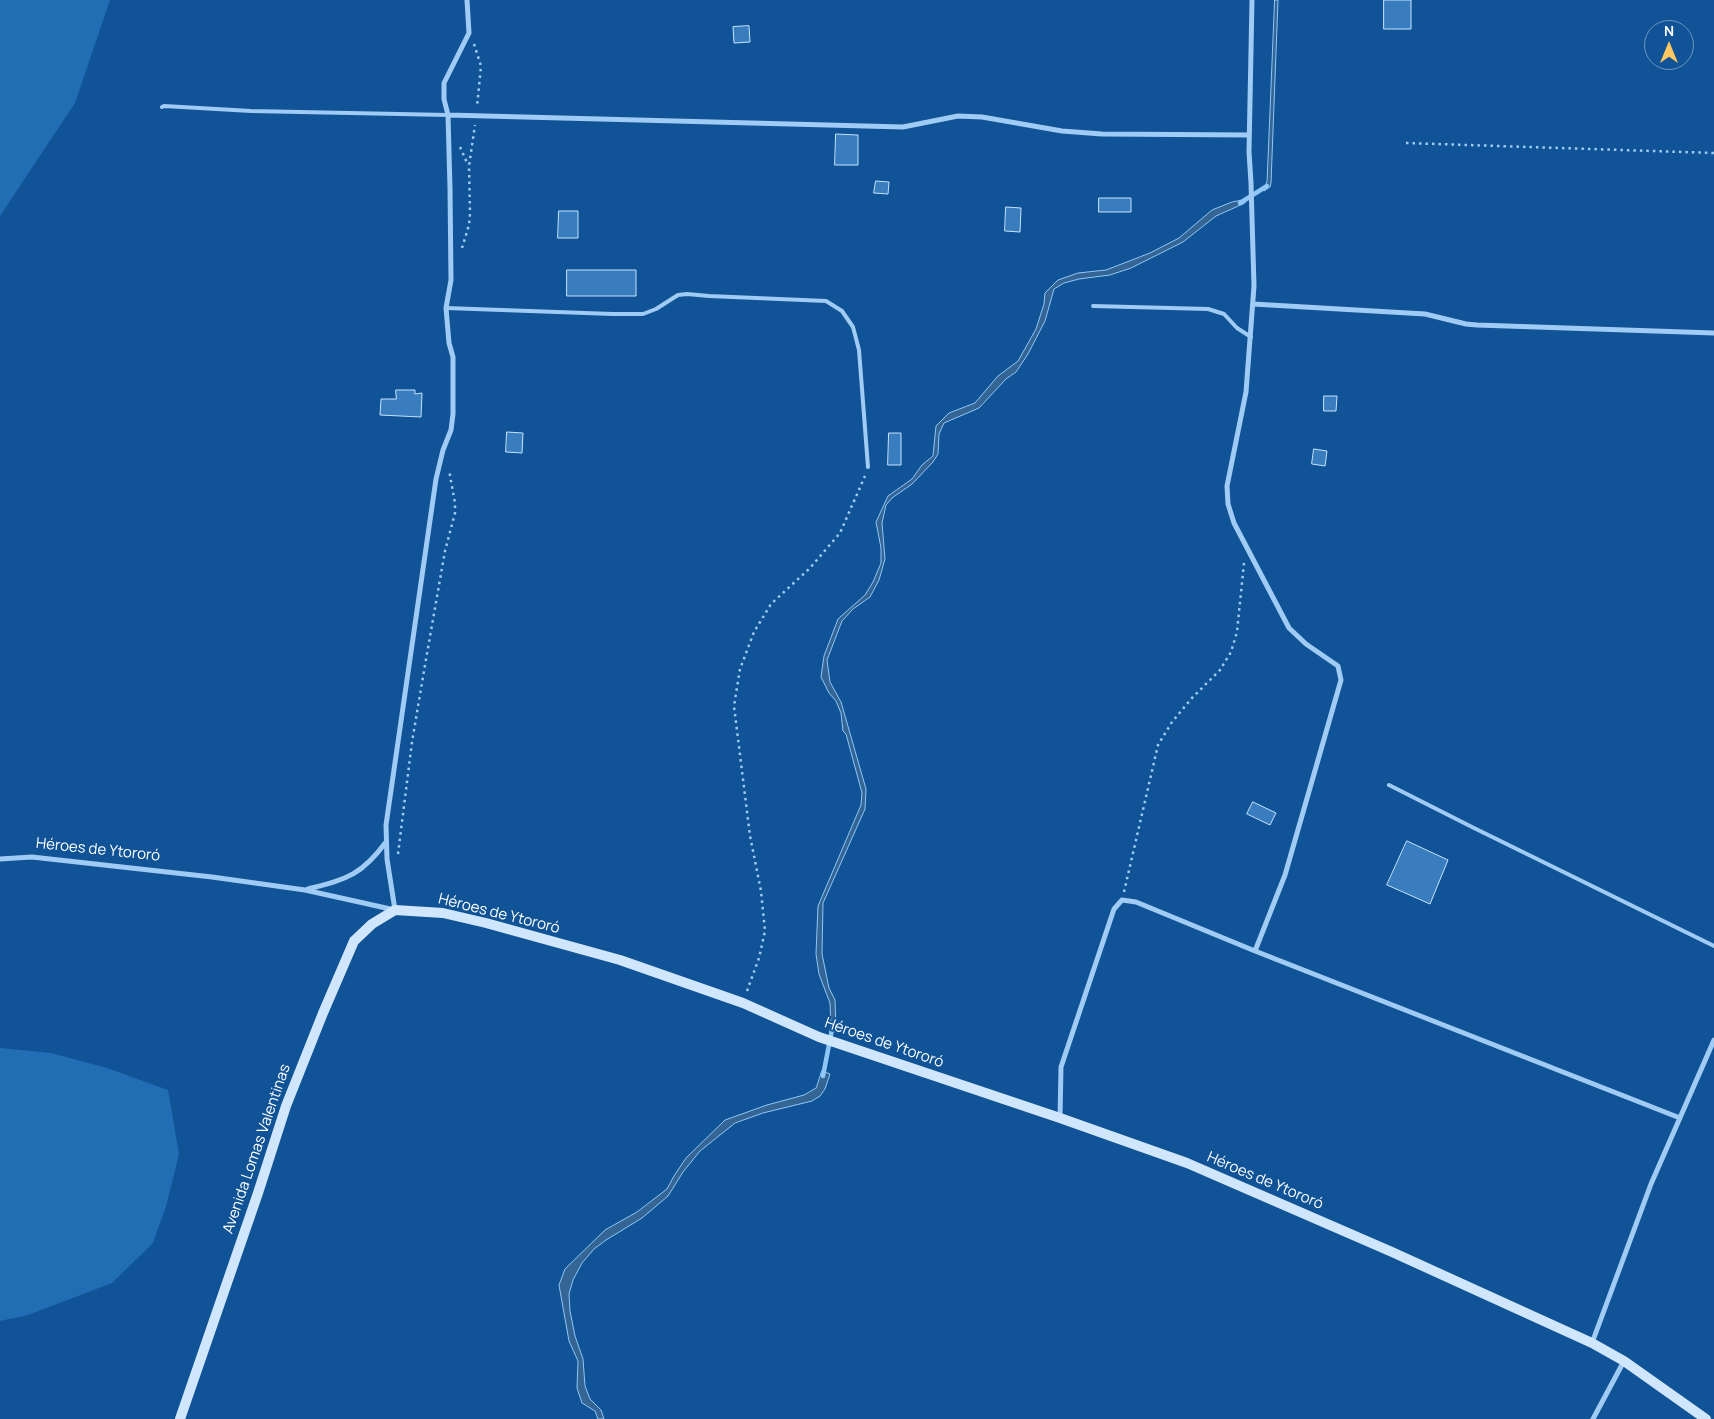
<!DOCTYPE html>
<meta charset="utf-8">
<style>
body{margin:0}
#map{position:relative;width:1714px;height:1419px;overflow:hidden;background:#105396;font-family:Manrope,sans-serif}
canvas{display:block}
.north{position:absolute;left:1644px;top:20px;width:50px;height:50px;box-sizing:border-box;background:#105396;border:1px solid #7098c0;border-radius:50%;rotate:0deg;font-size:14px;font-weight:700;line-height:20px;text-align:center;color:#fff}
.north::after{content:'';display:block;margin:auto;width:18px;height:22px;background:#ffc862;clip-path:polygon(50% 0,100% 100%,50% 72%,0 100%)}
</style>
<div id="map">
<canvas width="1714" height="1419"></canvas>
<div class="north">N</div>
</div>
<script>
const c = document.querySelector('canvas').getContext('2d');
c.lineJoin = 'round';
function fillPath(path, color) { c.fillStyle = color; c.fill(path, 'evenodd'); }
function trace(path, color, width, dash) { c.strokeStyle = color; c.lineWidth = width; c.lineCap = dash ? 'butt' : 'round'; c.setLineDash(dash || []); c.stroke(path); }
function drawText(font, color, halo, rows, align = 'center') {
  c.font = font + ' Manrope,sans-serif'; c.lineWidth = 4; c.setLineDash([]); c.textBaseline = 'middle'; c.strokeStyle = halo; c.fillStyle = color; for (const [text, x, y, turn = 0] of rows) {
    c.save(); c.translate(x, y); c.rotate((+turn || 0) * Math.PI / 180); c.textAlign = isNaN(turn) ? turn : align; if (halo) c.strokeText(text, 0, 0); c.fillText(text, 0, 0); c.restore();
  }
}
fillPath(new Path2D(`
 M 0,0 L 110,0 L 75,103 L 0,216 Z
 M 0,1048 L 51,1053 L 107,1068 L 168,1090 L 179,1154 L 166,1206 L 153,1243 L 112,1283 L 28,1315 L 0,1321 Z`), '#226eb5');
const water = new Path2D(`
 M 1275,0 L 1278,0 L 1271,183 L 1270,187 L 1264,191 L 1267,181 Z
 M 1245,200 L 1245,203 L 1216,216 L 1183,242 L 1131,268 L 1110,275 L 1079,279 L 1064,283 L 1054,289 L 1045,321 L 1028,354 L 1016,372 L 1006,379 L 979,408 L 944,423 L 939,434 L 938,454 L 933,462 L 912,484 L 892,498 L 886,505 L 882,523 L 885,559 L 879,580 L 870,597 L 853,609 L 842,621 L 827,660 L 830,682 L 841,702 L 866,789 L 865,809 L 823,903 L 822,954 L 829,988 L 835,1000 L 836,1030 L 831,1028 L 830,1003 L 819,974 L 816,954 L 818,906 L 861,805 L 862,793 L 846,734 L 843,731 L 841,713 L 836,701 L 829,693 L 821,677 L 824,656 L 838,619 L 865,595 L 873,582 L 881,563 L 881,548 L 876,522 L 888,496 L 912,479 L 922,465 L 933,456 L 936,426 L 949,413 L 975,403 L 998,376 L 1018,361 L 1036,329 L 1044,304 L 1045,293 L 1058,280 L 1078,273 L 1106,270 L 1150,253 L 1179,238 L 1212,210 L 1232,202 Z
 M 822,1071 L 830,1074 L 825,1089 L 820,1096 L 812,1101 L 763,1113 L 735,1123 L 700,1151 L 683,1172 L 668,1196 L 642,1218 L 606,1240 L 594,1249 L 582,1263 L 573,1280 L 569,1294 L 570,1311 L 575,1336 L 583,1359 L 585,1386 L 590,1399 L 601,1410 L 604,1419 L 598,1419 L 595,1411 L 582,1403 L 577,1388 L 578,1361 L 569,1341 L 559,1285 L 565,1269 L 605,1230 L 637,1212 L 667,1189 L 674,1176 L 686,1158 L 725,1120 L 767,1105 L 804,1095 L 816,1088 Z`);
fillPath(water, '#346595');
trace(water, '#91c7f7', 1);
trace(new Path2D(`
 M 1240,203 L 1267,186
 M 823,1076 L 833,1024`), '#91c7f7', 4.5);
const building = new Path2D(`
 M 1384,0 L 1411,0 L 1411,29 L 1384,29 Z
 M 749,26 L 750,42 L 734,43 L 733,27 Z
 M 836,134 L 858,135 L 858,165 L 835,165 Z
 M 876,181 L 889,182 L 888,194 L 874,193 Z
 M 1099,198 L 1131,198 L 1131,212 L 1099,212 Z
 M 1006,207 L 1021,208 L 1020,232 L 1005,231 Z
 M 559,211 L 578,211 L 578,238 L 558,238 Z
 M 567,270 L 636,270 L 636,296 L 567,296 Z
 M 396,390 L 415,390 L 415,394 L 422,393 L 421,417 L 380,415 L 381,399 L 396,399 Z
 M 1324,396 L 1337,396 L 1336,411 L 1324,411 Z
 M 507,432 L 523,433 L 522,453 L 506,452 Z
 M 889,433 L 901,433 L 901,465 L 888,465 Z
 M 1314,449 L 1327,451 L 1325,466 L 1312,464 Z
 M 1253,802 L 1276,813 L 1270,825 L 1247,814 Z
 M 1407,841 L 1448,860 L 1430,904 L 1387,885 Z`);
fillPath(building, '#397dbe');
trace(building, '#c7e3fe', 1);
trace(new Path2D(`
 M 474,44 L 481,66 L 477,107
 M 1406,143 L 1714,153
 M 460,147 L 468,165
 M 462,248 L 469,225 L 470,214 L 469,166 L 475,125
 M 398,854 L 412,742 L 425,665 L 445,551 L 455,513 L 455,503 L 449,470
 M 1124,892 L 1158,745 L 1172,722 L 1192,698 L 1220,670 L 1231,652 L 1237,632 L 1244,563
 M 747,991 L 759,958 L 765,931 L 761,891 L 750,836 L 734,706 L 740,669 L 754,632 L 771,604 L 810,568 L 840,533 L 865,476`), '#9fcbf4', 2.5, [2.5, 4]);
trace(new Path2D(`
 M 162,107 L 164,106 L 251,111 L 448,115
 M 1093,306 L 1208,309 L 1224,314 L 1237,328 L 1251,337
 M 446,308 L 613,314 L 643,314 L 656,309 L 678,295 L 687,294 L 709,296 L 826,301 L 842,311 L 853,327 L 859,350 L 868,467
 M 1389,785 L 1474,828 L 1714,946`), '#9fcbf4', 4);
trace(new Path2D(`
 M 1252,0 L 1249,152 L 1251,183 L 1254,286 L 1246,392 L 1227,486 L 1228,504 L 1234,523 L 1289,628 L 1306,644 L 1338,666 L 1341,680 L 1285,875 L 1255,951
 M 448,115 L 903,127 L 958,116 L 982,117 L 1062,131 L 1102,134 L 1249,135
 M 1253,304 L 1425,314 L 1466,324 L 1477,325 L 1714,333
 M 0,859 L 32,857 L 212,877 L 305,890 L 395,910 L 387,859 L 386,825 L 436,479 L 443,450 L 451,430 L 453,414 L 453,357 L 449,343 L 446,308 L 451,280 L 450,188 L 448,115 L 444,99 L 444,83 L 469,33 L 467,0
 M 308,889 C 346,879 361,876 386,842
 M 1060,1118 L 1061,1067 L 1114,909 L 1122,900 L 1136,902 L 1255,951 L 1680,1118
 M 1592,1343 L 1651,1184 L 1714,1040
 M 1593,1419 L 1624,1361`), '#9fcbf4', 5);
trace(new Path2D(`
 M 180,1419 L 258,1193 L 286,1106 L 323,1013 L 354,941 L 372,924 L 395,910 L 443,913 L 486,923 L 620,960 L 743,1003 L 819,1037 L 1060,1118 L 1187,1163 L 1392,1252 L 1592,1343 L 1624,1361 L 1706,1419`), '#cfe6fd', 10);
drawText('15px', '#fff', '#105396', [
 ["Héroes de Ytororó",98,850,6],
 ["Héroes de Ytororó",499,914,14],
 ["Héroes de Ytororó",884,1043,19],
 ["Avenida Lomas Valentinas",257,1149,-71],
 ["Héroes de Ytororó",1265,1181,23]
]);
</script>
